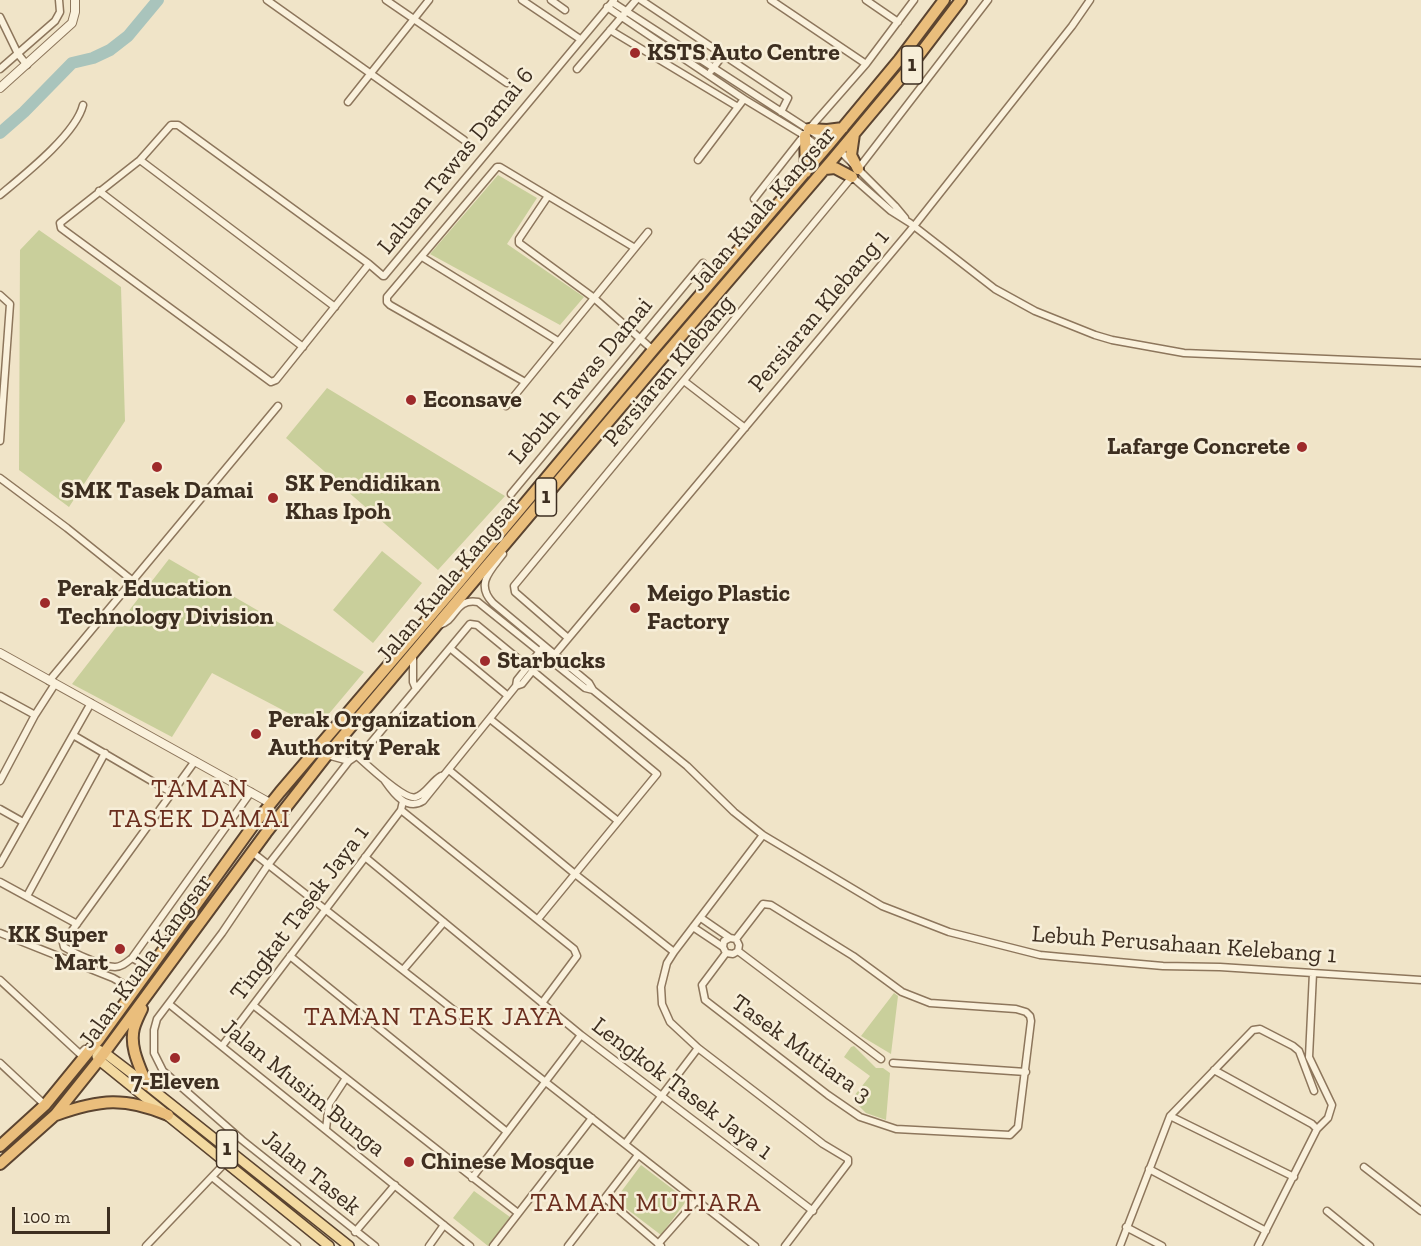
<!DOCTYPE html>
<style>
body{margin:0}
#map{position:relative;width:1421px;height:1246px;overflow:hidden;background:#f0e4c8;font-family:"Zilla Slab",serif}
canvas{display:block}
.scale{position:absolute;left:12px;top:1207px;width:98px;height:27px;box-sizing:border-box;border:3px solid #3d2e20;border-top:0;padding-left:8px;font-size:18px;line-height:21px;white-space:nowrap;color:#3d2e20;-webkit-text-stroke:4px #f7eed8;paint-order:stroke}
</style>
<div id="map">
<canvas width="1421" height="1246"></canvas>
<div class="scale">100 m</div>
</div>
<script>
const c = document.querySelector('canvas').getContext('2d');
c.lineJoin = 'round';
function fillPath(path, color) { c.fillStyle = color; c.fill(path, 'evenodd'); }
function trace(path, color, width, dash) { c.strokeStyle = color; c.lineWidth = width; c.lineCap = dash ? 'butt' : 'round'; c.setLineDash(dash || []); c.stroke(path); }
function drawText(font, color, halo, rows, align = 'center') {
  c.font = font + ' "Zilla Slab",serif'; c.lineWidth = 5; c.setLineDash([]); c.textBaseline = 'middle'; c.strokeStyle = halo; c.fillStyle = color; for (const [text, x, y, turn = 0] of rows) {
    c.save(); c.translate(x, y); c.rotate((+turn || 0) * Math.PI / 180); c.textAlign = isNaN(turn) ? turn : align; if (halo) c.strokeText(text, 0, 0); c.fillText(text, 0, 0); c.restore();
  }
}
fillPath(new Path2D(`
 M 498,175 L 537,198 L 507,244 L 584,297 L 560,325 L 430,254 Z
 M 39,230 L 121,287 L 125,421 L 69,507 L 19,470 L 20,250 Z
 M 327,388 L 505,496 L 438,570 L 286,438 Z
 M 382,551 L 422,583 L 373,643 L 333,610 Z
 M 169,559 L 364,672 L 317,728 L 212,673 L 172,737 L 72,684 Z
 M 894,993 L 898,996 L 891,1054 L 861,1036 Z
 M 854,1046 L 876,1068 L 883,1068 L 890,1073 L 886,1120 L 866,1113 L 854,1101 L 854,1096 L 870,1076 L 844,1057 L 851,1047 Z
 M 641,1165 L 687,1200 L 661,1235 L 615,1200 Z
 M 474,1191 L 510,1217 L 488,1246 L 453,1218 Z`), '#c9cf9b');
trace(new Path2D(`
 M 0,133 L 24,112 L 72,63 L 93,58 L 110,50 L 128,36 L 158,0`), '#a9c4bc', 12);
const minor = new Path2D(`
 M 267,0 L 464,140
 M 386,0 L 507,83
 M 522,0 L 580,39
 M 551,0 L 565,10
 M 641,0 L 788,98 L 781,112
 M 771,0 L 866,64
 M 866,0 L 898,22
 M 612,2 L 831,144
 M 607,7 L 744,99 L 805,136 L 824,152
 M 0,17 L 18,54 L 27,65
 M 610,30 L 738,107
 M 0,69 L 55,21 L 60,12 L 59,0
 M 577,69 L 636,0
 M 711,71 L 723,55
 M 348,102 L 429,0
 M 839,150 L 895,206 L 905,218
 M 140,160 L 335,307
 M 698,160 L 744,99
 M 858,169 L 988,0
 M 850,175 L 891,211 L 910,223 L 995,289 L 1035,311 L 1095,335 L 1112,340 L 1184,353 L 1421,363
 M 99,191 L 303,347
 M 0,195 C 24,175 76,134 83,105
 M 548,196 L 519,239 L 519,243 L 594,298 L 653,350
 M 754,199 L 809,129 L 866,64 L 914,0
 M 422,257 L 558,341
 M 369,264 L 276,380 L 271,382 L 61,228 L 60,223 L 140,160 L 171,125 L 178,125 L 369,264 L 383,276 L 384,276 L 614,0
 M 0,295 L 10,304 L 0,441
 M 684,381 L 745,428
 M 525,382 L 390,305 L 387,302 L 387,297 L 497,167 L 500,167 L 635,248
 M 506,406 L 648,232
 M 0,478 L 67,528 L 133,581
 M 511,494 L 703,263
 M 503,554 C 490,571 475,584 493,603 L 589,683 L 593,690 L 687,766 L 734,812 L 763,835 L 882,906 L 949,932 L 1040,955 L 1061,957 L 1163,966 L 1220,967 L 1421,980
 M 439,625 C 457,621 454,598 478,602 L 585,688 L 593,690
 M 568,638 L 515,592 L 514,586 L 852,177
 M 450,648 L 508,696
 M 413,656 L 413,682 L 416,689
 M 550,660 L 914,226 L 1072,26 L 1090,0
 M 533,671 L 657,774 L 538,919
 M 49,681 L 278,406
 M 516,686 L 522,684 L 546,654
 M 0,696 L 35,715
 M 490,719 L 618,821
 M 73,735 L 172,793
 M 327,755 L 349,761
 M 356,755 C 366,764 405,801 416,797 C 426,794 432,781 441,776
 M 195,761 L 63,943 L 64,947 C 74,953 103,967 115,967 C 122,967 127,962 132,958 L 251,792
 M 449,770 L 575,874 L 674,952
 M 0,781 L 35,715 L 55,684
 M 385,781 C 394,794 407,811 423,801 L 516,686 L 517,680 L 544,646
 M 0,809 L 23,822
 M 401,810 L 574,949 L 577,956 L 542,1003
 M 763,835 L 674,952 L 667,963 L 661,987 L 662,1004 L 670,1022 L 698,1048 L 823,1144 L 848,1159 L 848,1163 L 785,1246
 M 252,852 L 755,1246
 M 365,857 L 581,1035 L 813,1211
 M 0,864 L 91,703
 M 0,882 L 77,924
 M 27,896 L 105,753
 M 701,918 L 730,938 L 736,939 L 739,945 L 738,951 L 733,954 L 726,953 L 723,947 L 724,941 L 730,938
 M 693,927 L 723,947
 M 0,933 L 113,978 L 134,990
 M 738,951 L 881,1059
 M 726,953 L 702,985 L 705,1000 L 828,1095 L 860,1117 L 896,1129 L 1010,1135 L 1018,1127 L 1031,1021 L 1030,1016 L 1026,1012 L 1016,1009 L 930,1003 L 902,992 L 853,956 L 771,905 L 763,904 L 736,939
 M 290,956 L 507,1132
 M 132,958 L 150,968
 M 403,970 L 444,922
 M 1313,973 L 1309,1057 L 1332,1105 L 1328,1118 L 1317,1129
 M 0,980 L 80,1054 L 85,1049
 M 169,1004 L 470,1246
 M 253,1005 L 518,1213
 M 222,1046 L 401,810 L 403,801
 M 0,1063 L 45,1105
 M 893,1063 L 1026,1072
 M 1214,1070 L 1312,1124 L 1317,1129 L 1258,1246
 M 1170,1116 L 1294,1177
 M 326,1129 L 329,1104 L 346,1078
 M 625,1144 L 698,1048
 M 1364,1167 L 1421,1211
 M 1149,1169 L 1266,1231
 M 212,1177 L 297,1246
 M 472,1178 L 581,1035
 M 605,1198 L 661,1246
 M 1327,1211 L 1370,1246
 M 1126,1227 L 1162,1246
 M 355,1232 L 395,1185
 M 658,1244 L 697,1200
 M 146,1246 L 226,1162
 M 375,1246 L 242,1140 L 163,1071 L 154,1053 L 154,1030 L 157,1019 L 222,933 L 268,865 L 349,761 L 365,750 L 470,624 L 477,625 L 527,666
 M 429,1246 L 444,1225
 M 493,1246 L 592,1118
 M 568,1246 L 638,1155
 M 1120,1246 L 1170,1116 L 1253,1030 L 1260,1029 L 1293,1046 L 1299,1051 L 1314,1091`);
const tertiary = new Path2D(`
 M 0,88 L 72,23 L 75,12 L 75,0
 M 0,653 L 270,803`);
const primary = new Path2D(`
 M 92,1047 L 105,1053 L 147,1085 L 349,1246
 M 97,1056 L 99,1060 L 329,1246`);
const trunk = new Path2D(`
 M 809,129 L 827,130 L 843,128
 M 854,134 L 851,155 L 858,169
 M 805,136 L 806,172
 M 825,169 L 835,168 L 852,177
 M 142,1009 C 139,1015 136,1021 134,1028 C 129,1047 140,1067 147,1085
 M 56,1115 C 100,1099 125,1097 168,1115
 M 0,1146 L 45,1105 L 99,1039 L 252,827 L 280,792 L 450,593 L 653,350 L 830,143 L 899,60 L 944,0
 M 0,1164 L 55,1115 L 99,1060 L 266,833 L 327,755 L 658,363 L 833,159 L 910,67 L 961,0`);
trace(minor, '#8d765c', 9);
trace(tertiary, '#8d765c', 10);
trace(primary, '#5b4430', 12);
trace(trunk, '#5b4430', 14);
trace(minor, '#faf1dc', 6);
trace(tertiary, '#faf1dc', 8);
trace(primary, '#f3d9a0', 9);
trace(trunk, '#eabe7c', 10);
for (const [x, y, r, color] of [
 [635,53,6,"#9e2a2b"],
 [411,400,6,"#9e2a2b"],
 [1302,447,6,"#9e2a2b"],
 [157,467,6,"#9e2a2b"],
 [273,498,6,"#9e2a2b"],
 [45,603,6,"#9e2a2b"],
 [635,608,6,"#9e2a2b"],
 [485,661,6,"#9e2a2b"],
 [256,734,6,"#9e2a2b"],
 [120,949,6,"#9e2a2b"],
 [175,1058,6,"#9e2a2b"],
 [409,1162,6,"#9e2a2b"]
]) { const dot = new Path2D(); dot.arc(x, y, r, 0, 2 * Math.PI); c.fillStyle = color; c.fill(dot); trace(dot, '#f7eed8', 2); }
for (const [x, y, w] of [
 [912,65,21],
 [546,497,21],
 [227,1149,21]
]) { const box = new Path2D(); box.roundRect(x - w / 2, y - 19, w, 38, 4.5); c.fillStyle = '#f7eed8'; c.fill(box); trace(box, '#3d2e20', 1.5); }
drawText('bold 22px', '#3d2e20', null, [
 ["1",912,65],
 ["1",546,497],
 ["1",227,1149]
]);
drawText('bold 24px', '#3d2e20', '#f7eed8', [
 ["KSTS Auto Centre",647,53],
 ["Econsave",423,400],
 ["Lafarge Concrete",1290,447,"right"],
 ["SK Pendidikan",285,484],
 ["Khas Ipoh",285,512],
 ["SMK Tasek Damai",157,491,"center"],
 ["Perak Education",57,589],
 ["Technology Division",57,617],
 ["Meigo Plastic",647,594],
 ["Factory",647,622],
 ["Starbucks",497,661],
 ["Perak Organization",268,720],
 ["Authority Perak",268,748],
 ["KK Super",108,935,"right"],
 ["Mart",108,963,"right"],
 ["7-Eleven",175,1082,"center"],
 ["Chinese Mosque",421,1162]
], 'left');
drawText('24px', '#3d2e20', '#f7eed8', [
 ["Laluan Tawas Damai 6",456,161,-51],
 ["Jalan Kuala Kangsar",763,209,-49],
 ["Persiaran Klebang 1",819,311,-50],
 ["Persiaran Klebang",669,371,-50],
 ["Lebuh Tawas Damai",581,381,-50],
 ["Jalan Kuala Kangsar",449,580,-50],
 ["Tingkat Tasek Jaya 1",300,913,-53],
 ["Lebuh Perusahaan Kelebang 1",1184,945,4],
 ["Jalan Kuala Kangsar",146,961,-54],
 ["Tasek Mutiara 3",801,1049,36],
 ["Jalan Musim Bunga",303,1088,39],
 ["Lengkok Tasek Jaya 1",682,1089,37],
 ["Jalan Tasek",311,1173,39]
]);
c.letterSpacing = '1.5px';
drawText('26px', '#6b2e1e', '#f7eed8', [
 ["TAMAN",200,790],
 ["TASEK DAMAI",200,820],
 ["TAMAN TASEK JAYA",434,1018],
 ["TAMAN MUTIARA",646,1204]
]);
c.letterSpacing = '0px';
</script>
